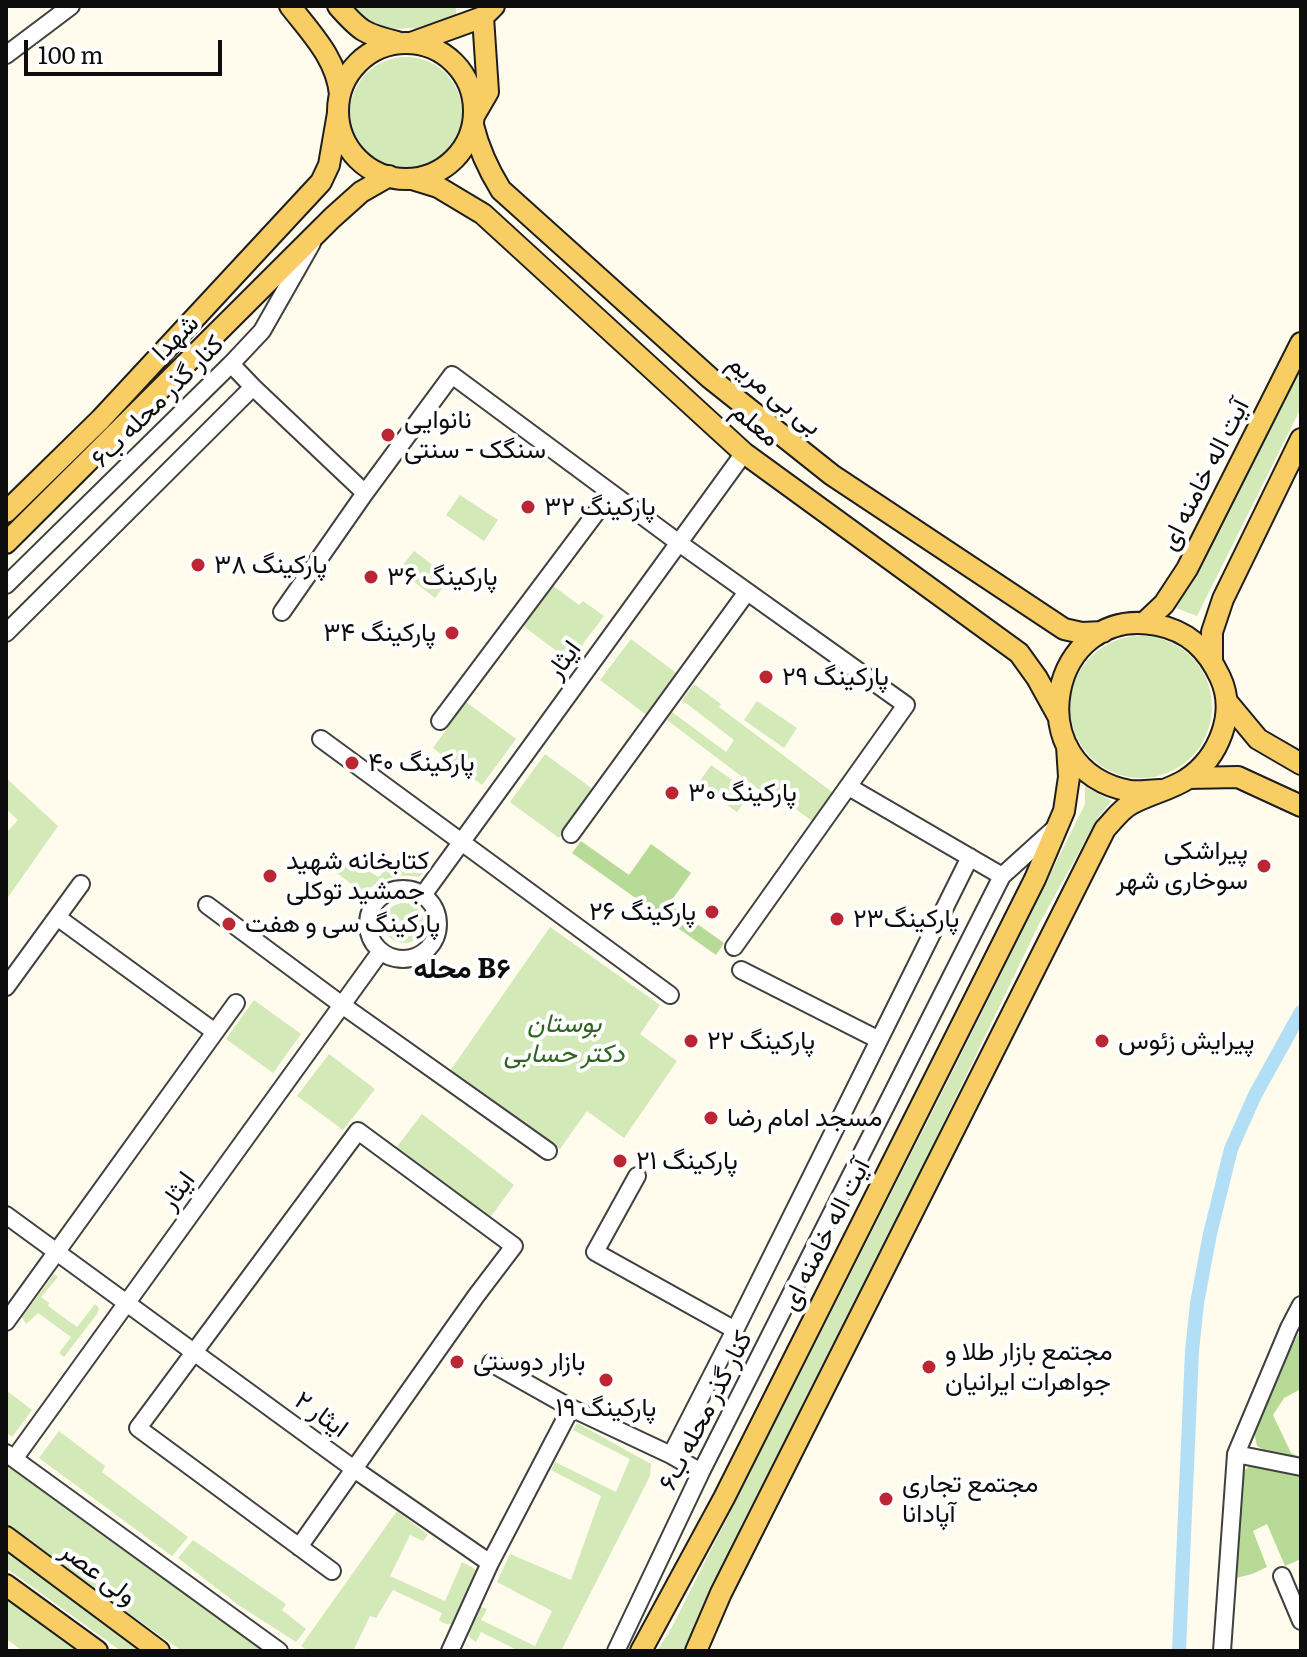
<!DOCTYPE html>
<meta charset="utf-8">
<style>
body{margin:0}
#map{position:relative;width:1307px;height:1657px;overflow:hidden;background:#fffbed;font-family:Literata,serif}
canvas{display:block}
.frame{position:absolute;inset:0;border:8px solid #0d0d0d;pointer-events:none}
.scale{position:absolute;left:24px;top:40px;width:198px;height:36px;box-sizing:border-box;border:4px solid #0d0d0d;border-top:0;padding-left:10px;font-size:24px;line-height:28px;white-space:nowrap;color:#0d0d0d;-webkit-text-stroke:6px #fff;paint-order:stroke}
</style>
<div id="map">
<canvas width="1307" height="1657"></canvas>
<div class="frame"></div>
<div class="scale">100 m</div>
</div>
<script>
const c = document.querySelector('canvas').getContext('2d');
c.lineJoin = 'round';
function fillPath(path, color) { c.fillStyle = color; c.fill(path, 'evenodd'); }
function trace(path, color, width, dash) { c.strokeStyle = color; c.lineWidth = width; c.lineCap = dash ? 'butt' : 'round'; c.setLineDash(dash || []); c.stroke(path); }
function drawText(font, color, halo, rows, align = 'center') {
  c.font = font + ' Literata,Vazirmatn,serif'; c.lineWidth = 8; c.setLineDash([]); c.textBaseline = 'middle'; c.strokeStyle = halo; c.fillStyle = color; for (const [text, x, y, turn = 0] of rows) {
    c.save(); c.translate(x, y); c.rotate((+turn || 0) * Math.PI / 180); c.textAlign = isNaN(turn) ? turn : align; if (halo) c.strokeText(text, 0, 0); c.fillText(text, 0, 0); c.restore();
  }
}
fillPath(new Path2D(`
 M 352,6 L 456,6 L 456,15 L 432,28 L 371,29 Z
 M350 113a56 56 0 1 1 112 0a56 56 0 1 1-112 0Z
 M 1301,363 L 1301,408 L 1197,616 L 1176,608 Z
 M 460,495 L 498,520 L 484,541 L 446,515 Z
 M 414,551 L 450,578 L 435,598 L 399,570 Z
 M 552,585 L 579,605 L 583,601 L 604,616 L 570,661 L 522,625 Z
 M1070 707a71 71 0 1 1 142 0a71 71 0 1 1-142 0Z
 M 631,639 L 679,675 L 648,716 L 600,680 Z
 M 694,684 L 721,704 L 719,707 L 836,795 L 815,823 L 786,802 L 782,807 L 667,720 L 672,712 L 726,752 L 734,740 L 682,700 Z
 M 757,701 L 797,728 L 784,748 L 744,720 Z
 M 466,702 L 516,739 L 482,785 L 433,748 Z
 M 545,754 L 594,790 L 559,838 L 510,802 Z
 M 711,765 L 751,793 L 737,812 L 698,784 Z
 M 6,778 L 58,826 L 6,900 L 6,833 L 18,820 L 6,809 Z
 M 1085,786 L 1112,801 L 1099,816 L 1039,924 L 902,1209 L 742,1524 L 683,1651 L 657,1651 L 671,1629 L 953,1071 L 1085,804 Z
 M 398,855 L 423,873 L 419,877 C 397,873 381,878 363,893 L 333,870 L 340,860 L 353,869 L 357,865 L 379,877 Z
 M384 923a20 20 0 1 1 40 0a20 20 0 1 1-40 0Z
 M 550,927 L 660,1005 L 640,1034 L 677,1061 L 624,1138 L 587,1111 L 560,1149 L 450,1071 Z
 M 254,1000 L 301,1034 L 273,1073 L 226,1039 Z
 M 329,1054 L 375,1089 L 343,1130 L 297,1096 Z
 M 422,1114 L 514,1185 L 489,1219 L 396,1148 Z
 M 54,1274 L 58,1277 L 41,1297 L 49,1303 L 48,1306 L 77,1327 L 95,1304 L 99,1308 L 97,1314 L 64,1357 L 59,1353 L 71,1337 L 38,1313 L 26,1324 L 22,1317 Z
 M 6,1390 L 32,1410 L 12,1437 L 6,1432 Z
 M 577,1423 L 651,1464 L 650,1476 L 561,1651 L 519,1651 L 481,1632 L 476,1642 L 469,1637 L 470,1630 L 481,1607 L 487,1609 L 481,1620 L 535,1646 L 552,1611 L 497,1582 L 510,1554 L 571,1580 L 601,1496 L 551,1470 L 555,1462 L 616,1492 L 630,1459 L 573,1430 Z
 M 59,1431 L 105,1466 L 102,1472 L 188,1537 L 172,1556 L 39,1458 Z
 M 6,1459 L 271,1651 L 182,1651 L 12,1531 L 6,1526 Z
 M 397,1511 L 428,1535 L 423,1541 L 410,1535 L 390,1576 L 445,1601 L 462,1562 L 477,1570 L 479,1575 L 457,1623 C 449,1625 445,1625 439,1620 L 442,1613 L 393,1590 L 376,1618 L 370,1616 L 353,1651 L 308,1651 L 301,1646 Z
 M 193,1540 L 286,1604 L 282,1610 L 306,1629 L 296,1642 L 237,1604 L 178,1558 Z
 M 6,1549 L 148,1651 L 121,1651 L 6,1568 Z
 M 6,1593 L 85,1651 L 23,1651 L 6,1639 Z`), '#d3e9b7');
fillPath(new Path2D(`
 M 581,841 L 629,875 L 651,844 L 691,873 L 669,904 L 724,943 L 716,955 L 572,853 Z
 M 1301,1329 L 1301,1389 L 1284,1398 L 1273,1415 L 1291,1453 L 1300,1457 L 1293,1460 L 1266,1451 L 1257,1446 L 1253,1427 L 1265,1397 Z
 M 1249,1466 L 1265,1466 L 1300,1474 L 1301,1559 L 1285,1566 L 1267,1524 L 1253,1531 L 1267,1567 L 1252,1574 L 1236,1578 L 1241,1490 L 1244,1471 Z`), '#b8da97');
trace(new Path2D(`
 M 1179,1651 L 1192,1351 L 1197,1303 L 1210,1234 L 1231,1149 L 1255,1095 L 1301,1012`), '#b2dff6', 14);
const minor = new Path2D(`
 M 6,55 L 71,6
 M 231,364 L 253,387 L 365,493 L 452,375 L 679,543 L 906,705 L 734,947
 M 6,585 L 231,364 L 262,331 L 312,243
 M 282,612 L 365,493
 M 6,633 L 253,387
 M 440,721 L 611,493
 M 321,739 L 670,995
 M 849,787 L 1002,876
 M 571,834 L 747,592
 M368 924a35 35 0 1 1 70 0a35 35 0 1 1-70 0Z
 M 423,895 L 744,453
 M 207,905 L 342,1005 L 548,1151
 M 57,917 L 215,1032
 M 741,970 L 879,1040
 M 6,987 L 81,884
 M 637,1176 L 595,1252 L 735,1330
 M 6,1215 L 354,1469 L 490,1563
 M 6,1322 L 236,1003
 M 491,1363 L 571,1408 L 671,1455 L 701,1472
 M 6,1453 L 279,1651
 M 1236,1454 L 1301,1467
 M 671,1455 L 735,1330 L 970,857
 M 14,1459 L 381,951
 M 299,1547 L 476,1296 L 514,1246 L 358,1131 L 138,1428 L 332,1571
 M 1282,1576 L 1301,1621
 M 450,1651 L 490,1563 L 571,1408
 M 616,1651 L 701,1472 L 1002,876 L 1054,829
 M 1222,1651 L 1236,1454 L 1289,1328 L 1301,1305`);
const major = new Path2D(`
 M 290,6 C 311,33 337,59 340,95
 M 338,6 C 360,31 364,34 397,42
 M 411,43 L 483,17 L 494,6
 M338 111a68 68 0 1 1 136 0a68 68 0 1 1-136 0Z
 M 474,116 L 488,92 L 483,17
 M 473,125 C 479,150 488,169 501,190 L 710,378 L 832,475 L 1064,629 L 1082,633 L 1103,632
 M 412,179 L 438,187 L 483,214 L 744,453 L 1019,653 L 1037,678 L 1058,716
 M 6,512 L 101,419 L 321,182 L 329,165 L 338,113
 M 6,543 L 332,218 L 361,192 L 389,176
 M 1145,622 L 1164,604 L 1187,569 L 1301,343
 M 1212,660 L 1212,632 L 1223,599 L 1301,439
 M 1228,703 L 1258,739 L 1301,764
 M 1188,778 L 1238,777 L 1301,806
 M 6,1537 L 159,1651
 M 6,1585 L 97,1651
 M 641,1651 L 724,1498 L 1035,879 L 1064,811 L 1069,777 L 1067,746
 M 696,1651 L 721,1593 L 1105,829 C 1113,821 1121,809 1131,804 C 1149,794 1170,790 1187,779 C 1219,757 1237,713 1220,677 C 1207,649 1188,631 1157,625 C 1049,603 1015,769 1130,791 C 1140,792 1151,790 1160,790`);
trace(minor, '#404040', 20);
trace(major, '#1e1e1e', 24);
trace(minor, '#fff', 16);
trace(major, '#f8ce64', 20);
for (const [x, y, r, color] of [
 [388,435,8,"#bc2633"],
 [528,507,8,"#bc2633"],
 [198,565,8,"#bc2633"],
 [371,577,8,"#bc2633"],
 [452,633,8,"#bc2633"],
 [766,677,8,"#bc2633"],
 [352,763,8,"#bc2633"],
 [672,793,8,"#bc2633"],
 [1264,866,8,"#bc2633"],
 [270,876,8,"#bc2633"],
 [712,912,8,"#bc2633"],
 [837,919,8,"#bc2633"],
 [229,924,8,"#bc2633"],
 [691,1041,8,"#bc2633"],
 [1102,1041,8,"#bc2633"],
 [711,1118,8,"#bc2633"],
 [620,1161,8,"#bc2633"],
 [457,1362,8,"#bc2633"],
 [929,1367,8,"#bc2633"],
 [606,1380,8,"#bc2633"],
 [886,1499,8,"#bc2633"]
]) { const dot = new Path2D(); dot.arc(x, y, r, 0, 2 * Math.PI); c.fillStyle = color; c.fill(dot); trace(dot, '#fff', 3); }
drawText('26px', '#0d0d0d', '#fff', [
 ["شهدا",176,338,-45],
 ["بی بی مریم",774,395,39],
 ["کنار گذر محله ب۶",158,402,-45],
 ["معلم",755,425,40],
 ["آیت اله خامنه ای",1205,475,-63],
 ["ایثار",564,660,-54],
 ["ایثار",178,1191,-54],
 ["آیت اله خامنه ای",826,1235,-63],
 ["کنار گذر محله ب۶",706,1411,-63],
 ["ایثار ۲",321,1415,36],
 ["ولی عصر",98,1574,37]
]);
drawText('26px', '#0d0d0d', '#fff', [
 ["نانوایی",404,420],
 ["سنگک - سنتی",404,450],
 ["پارکینگ ۳۲",544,507],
 ["پارکینگ ۳۸",214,565],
 ["پارکینگ ۳۶",387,577],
 ["پارکینگ ۳۴",436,633,"right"],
 ["پارکینگ ۲۹",782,677],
 ["پارکینگ ۴۰",368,763],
 ["پارکینگ ۳۰",688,793],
 ["پیراشکی",1248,851,"right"],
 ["سوخاری شهر",1248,881,"right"],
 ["کتابخانه شهید",286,861],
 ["جمشید توکلی",286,891],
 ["پارکینگ ۲۶",696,912,"right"],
 ["پارکینگ۲۳",853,919],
 ["پارکینگ سی و هفت",245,924],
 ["پارکینگ ۲۲",707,1041],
 ["پیرایش زئوس",1118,1041],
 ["مسجد امام رضا",727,1118],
 ["پارکینگ ۲۱",636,1161],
 ["مجتمع بازار طلا و",945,1352],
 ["جواهرات ایرانیان",945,1382],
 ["بازار دوستی",473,1362],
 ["پارکینگ ۱۹",606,1408,"center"],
 ["مجتمع تجاری",902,1484],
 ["آپادانا",902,1514]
], 'left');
drawText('italic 26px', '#2f641e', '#fff', [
 ["بوستان",564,1024],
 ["دکتر حسابی",564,1054]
]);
drawText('bold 28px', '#0d0d0d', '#fff', [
 ["محله B۶",462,970]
]);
</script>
